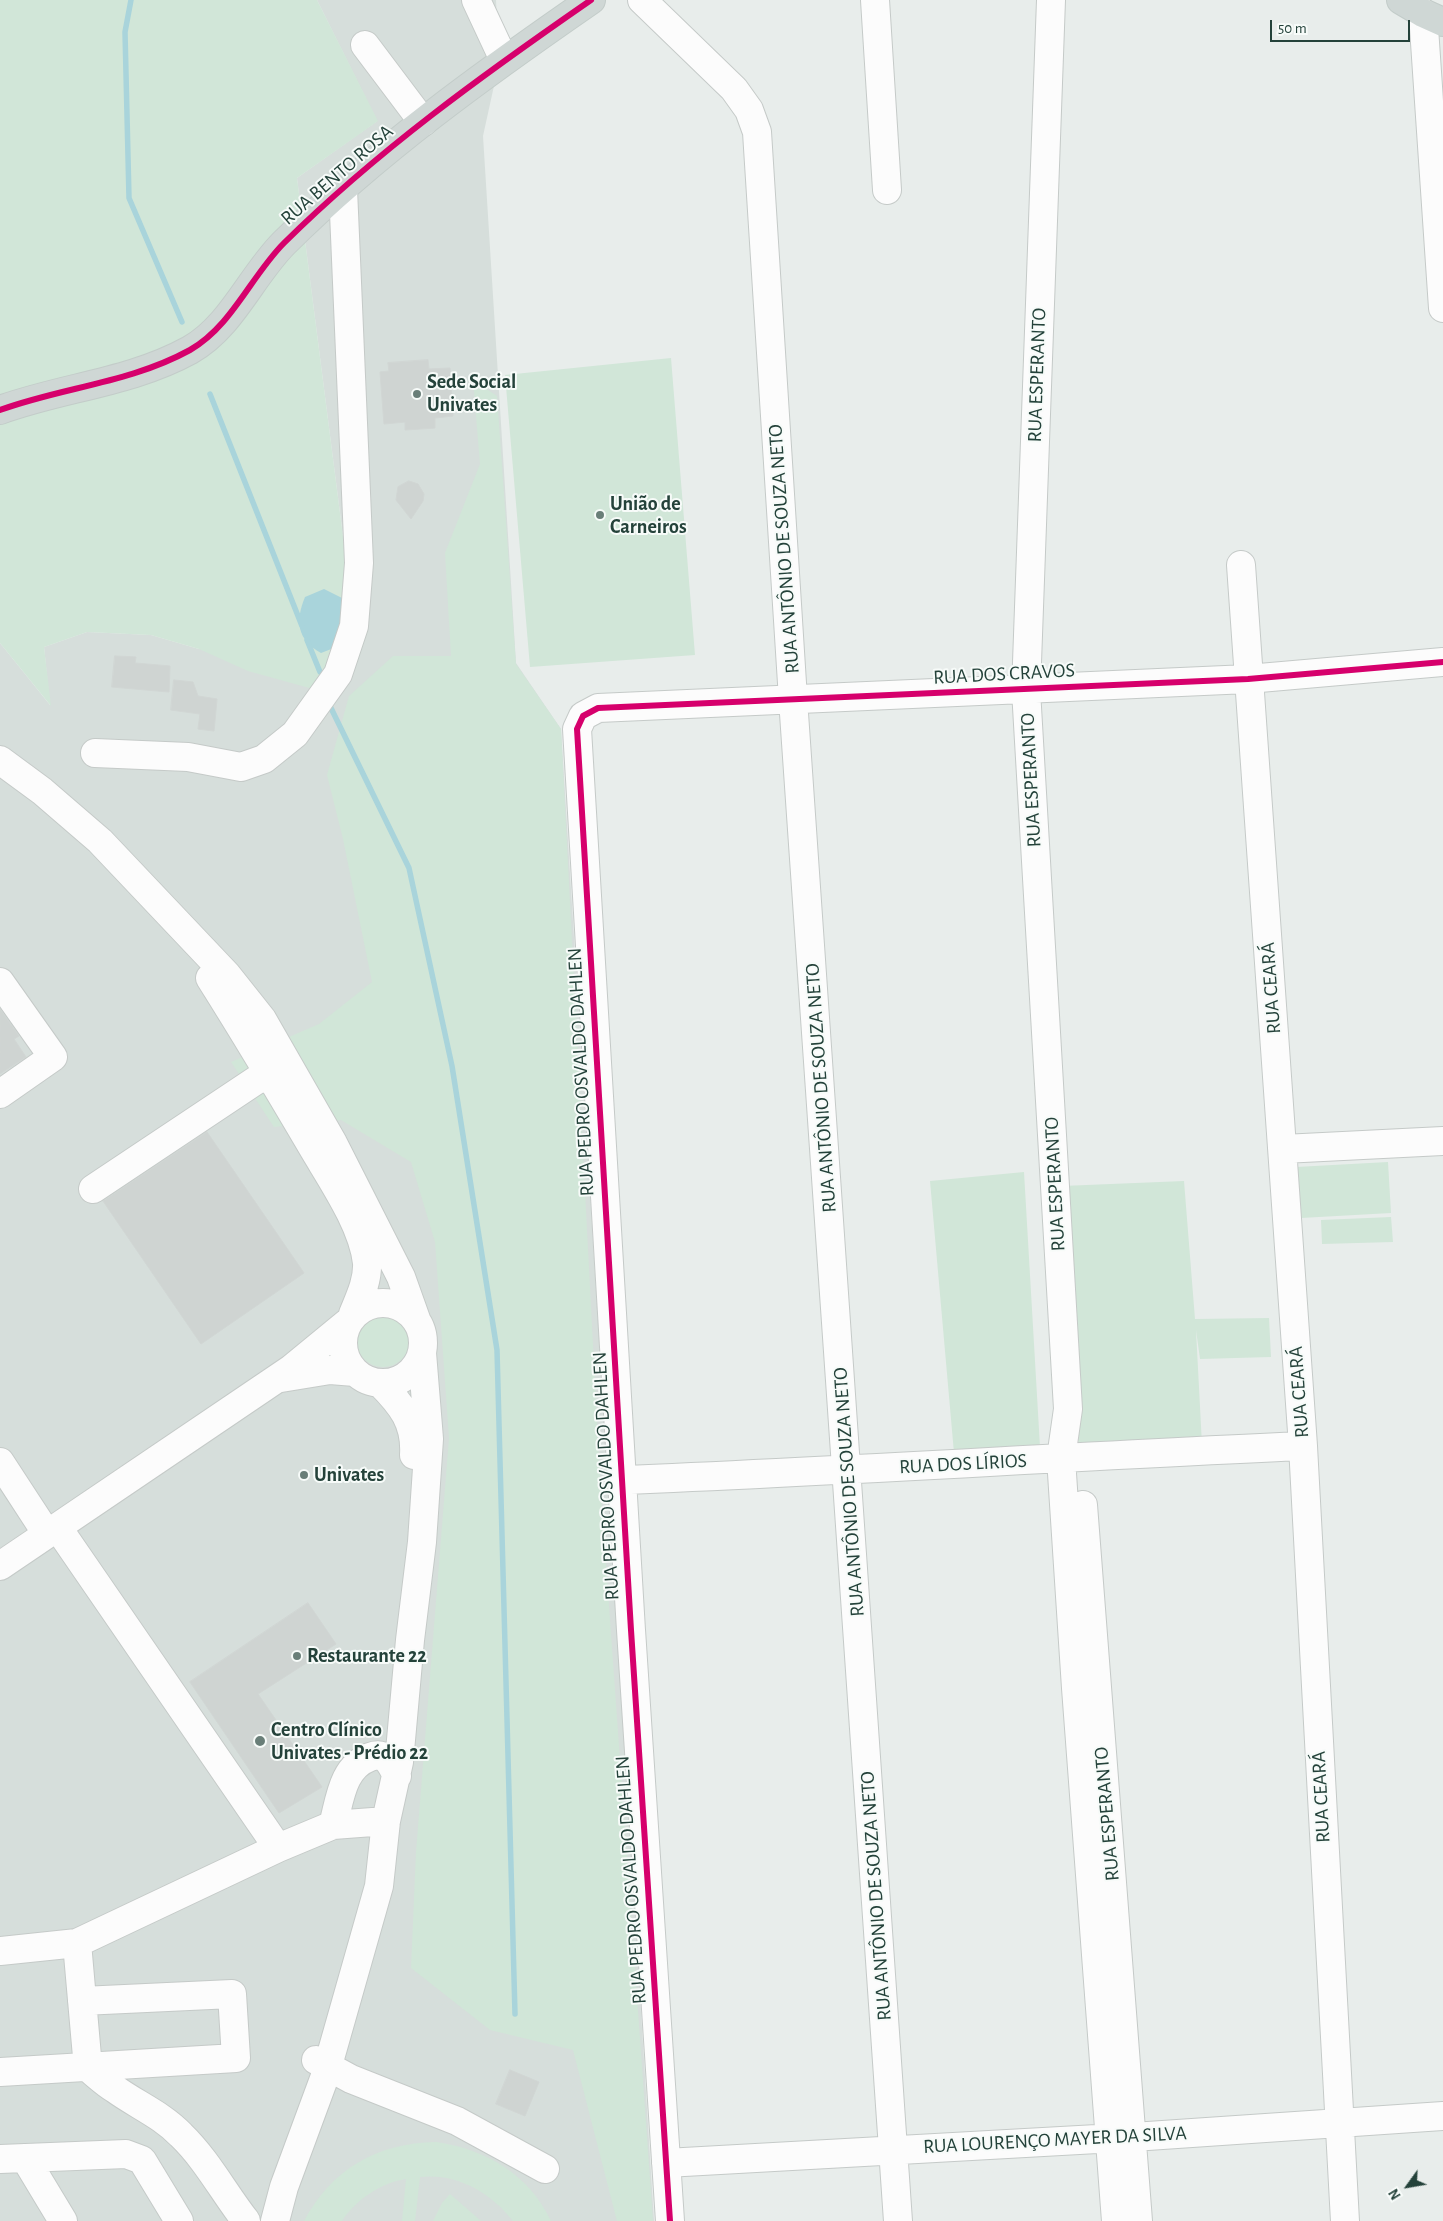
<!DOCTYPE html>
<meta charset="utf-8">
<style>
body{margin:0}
#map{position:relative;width:1443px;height:2221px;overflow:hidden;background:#e8edeb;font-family:"Alegreya Sans",sans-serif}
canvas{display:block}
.north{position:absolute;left:1383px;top:2161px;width:50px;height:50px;-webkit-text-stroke:4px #f7fbf9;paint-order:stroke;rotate:238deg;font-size:14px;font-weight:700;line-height:20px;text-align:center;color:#24423a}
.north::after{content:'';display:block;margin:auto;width:18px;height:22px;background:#24423a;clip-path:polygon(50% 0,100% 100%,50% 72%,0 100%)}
.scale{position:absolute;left:1270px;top:20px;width:140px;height:22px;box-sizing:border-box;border:2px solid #24423a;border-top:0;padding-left:6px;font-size:15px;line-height:18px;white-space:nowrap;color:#24423a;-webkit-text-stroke:4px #f7fbf9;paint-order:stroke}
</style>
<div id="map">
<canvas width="1443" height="2221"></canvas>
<div class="north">N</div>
<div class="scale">50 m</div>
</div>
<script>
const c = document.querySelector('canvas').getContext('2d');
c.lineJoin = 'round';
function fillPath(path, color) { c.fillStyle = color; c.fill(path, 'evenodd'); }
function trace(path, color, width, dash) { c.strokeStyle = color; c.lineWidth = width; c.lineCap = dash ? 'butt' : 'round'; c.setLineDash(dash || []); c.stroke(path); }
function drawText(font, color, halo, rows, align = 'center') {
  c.font = font + ' "Alegreya Sans",sans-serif'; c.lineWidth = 4; c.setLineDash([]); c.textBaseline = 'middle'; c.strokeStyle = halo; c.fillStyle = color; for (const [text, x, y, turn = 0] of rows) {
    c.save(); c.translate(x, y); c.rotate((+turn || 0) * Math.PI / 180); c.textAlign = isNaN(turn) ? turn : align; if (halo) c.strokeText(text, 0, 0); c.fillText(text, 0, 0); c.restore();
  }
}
fillPath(new Path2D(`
 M 317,0 L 496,0 L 499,63 L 483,136 L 516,663 L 561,729 L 654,2221 L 0,2221 L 0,643 L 50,705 L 44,647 L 87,632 L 151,635 L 199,649 L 351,599 L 297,178 L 377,121 Z`), '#d6dedb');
fillPath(new Path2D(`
 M 0,0 L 317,0 L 378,121 L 297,178 L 351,599 L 344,649 L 313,689 L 248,671 L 199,649 L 151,635 L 87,632 L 44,647 L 51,706 L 0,643 Z
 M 671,358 L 695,655 L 530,667 L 505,375 Z
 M 473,380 L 497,396 L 516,664 L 561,729 L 600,1480 L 653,2221 L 617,2221 L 573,2050 L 490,2030 L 411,1968 L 416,1852 L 449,1438 L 435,1242 L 411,1162 L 341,1120 L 274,1127 L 231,1062 L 319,1024 L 372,982 L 343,839 L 327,775 L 349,696 L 393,656 L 451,656 L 445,553 L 480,464 Z
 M 1388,1162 L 1391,1213 L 1301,1218 L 1296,1167 Z
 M 1024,1172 L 1040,1447 L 954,1453 L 930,1181 Z
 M 1184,1181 L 1195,1319 L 1269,1318 L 1271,1357 L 1200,1359 L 1196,1330 L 1202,1445 L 1079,1450 L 1062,1186 Z
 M 1391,1217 L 1393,1242 L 1322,1244 L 1321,1220 Z
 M356 1340a27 27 0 1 1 54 0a27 27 0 1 1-54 0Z
 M 436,2142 C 485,2149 529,2174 551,2221 L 513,2221 C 490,2192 457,2173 420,2177 L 415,2221 L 402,2221 L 406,2179 C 380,2183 356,2200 342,2221 L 304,2221 C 332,2169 377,2143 436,2142 Z
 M 450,2194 L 481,2221 L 433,2221 L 442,2203 Z`), '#d1e6d8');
fillPath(new Path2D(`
 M 324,589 L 342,598 L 346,614 L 339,646 L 321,653 C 297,640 295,621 305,597 Z`), '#a9d4db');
trace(new Path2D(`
 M 131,0 L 125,32 L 129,198 L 182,322
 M 210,394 L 302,626
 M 307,640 L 320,672
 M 330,706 L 409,868 L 452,1066 L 497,1350 L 515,2014`), '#a9d4db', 5.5);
const building = new Path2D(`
 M 428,360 L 429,369 L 450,368 L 453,416 L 435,418 L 435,428 L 405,430 L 405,422 L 384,424 L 380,372 L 389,371 L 388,363 Z
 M 409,481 L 418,484 L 424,494 L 423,501 L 411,519 L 396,500 L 398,487 Z
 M 115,656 L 136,657 L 135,663 L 170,666 L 169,692 L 112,687 Z
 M 174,680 L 193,682 L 198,696 L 217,699 L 214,731 L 198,729 L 200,714 L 171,710 Z
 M 0,1009 L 19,1036 L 14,1039 L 26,1057 L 0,1074 Z
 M 207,1132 L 304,1273 L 201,1344 L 103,1201 Z
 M 308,1603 L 336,1644 L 258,1694 L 322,1787 L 279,1813 L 190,1682 Z
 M 510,2070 L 539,2082 L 525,2116 L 496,2104 Z`);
fillPath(building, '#cfd4d2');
trace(building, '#d1d6d4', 1);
const minor = new Path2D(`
 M 476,0 L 504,60
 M 642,0 L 734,89 L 749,110 L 757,132 L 793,699 L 898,2221
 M 875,0 L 887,190
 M 1051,0 L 1026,690 L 1068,1409 L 1061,1458 L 1076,1688 L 1116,2221
 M 1423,13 L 1443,308
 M 365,45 L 423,122
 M 1241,565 L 1303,1446 L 1345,2221
 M 95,753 L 188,757 L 241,767 L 264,759 L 295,734 L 338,674 L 354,626 L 359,563 L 343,189
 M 0,760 L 42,791 L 100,841 L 227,975 L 262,1019 L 333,1143 L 401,1277 L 417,1322
 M 210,978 C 246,1035 280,1092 314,1150 C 333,1182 363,1226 367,1263 C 368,1281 359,1299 353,1314
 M 0,982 L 53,1057 L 0,1094
 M 1283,1149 L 1443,1141
 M 93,1189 L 258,1079 L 272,1078 L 288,1083
 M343 1343a40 40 0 1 1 80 0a40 40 0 1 1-80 0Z
 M 281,1378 L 330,1370 L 355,1372
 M 380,1383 C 402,1405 416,1423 414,1455
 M 0,1462 L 47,1534
 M 622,1480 C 849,1471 1076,1456 1303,1446
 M 1083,1505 L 1138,2221
 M 58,1528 L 278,1848
 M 0,1566 L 291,1369 L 347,1323
 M 333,1825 C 340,1800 342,1767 370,1757 C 386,1751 391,1764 397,1776
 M 77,1943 L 88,2068 C 97,2075 105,2083 115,2089 C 137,2105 162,2115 181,2135 C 207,2160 224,2193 246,2221
 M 0,1951 L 77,1943 L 278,1848 L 333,1825 L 386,1821
 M 316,2060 L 351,2079 L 457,2121 L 545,2169
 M 0,2072 L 236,2058 L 232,1994 L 82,2001
 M 25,2158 L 63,2221
 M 0,2159 L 126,2154 L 142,2160 L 179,2221
 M 666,2163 L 1133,2137 L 1443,2116
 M 275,2221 L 284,2187 L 325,2076 L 379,1886 L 386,1821 L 399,1762 L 410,1640 L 422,1542 L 429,1439 L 422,1353
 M 670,2221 L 631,1630 L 577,729 L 583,716 L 598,708 L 1248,679 L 1443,662`);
const major = new Path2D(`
 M 1401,0 L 1423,13 L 1443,22
 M 0,410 C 63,387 130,383 190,350 C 232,326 251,276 284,243 C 377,151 484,74 591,0`);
trace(minor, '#c5cac8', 30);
trace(major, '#c3ccc9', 30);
trace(minor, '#fcfcfc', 28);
trace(major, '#cfd7d5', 28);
trace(new Path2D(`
 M 0,410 C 63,387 130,383 190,350 C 232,326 251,276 284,243 C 377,151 484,74 591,0
 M 670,2221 L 631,1630 L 577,729 L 583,716 L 598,708 L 1248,679 L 1443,662`), '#d6006c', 6);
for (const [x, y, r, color] of [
 [417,394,5,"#697e78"],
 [600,515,5,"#697e78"],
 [304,1475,5,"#697e78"],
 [297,1656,5,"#697e78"],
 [260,1741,6,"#697e78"]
]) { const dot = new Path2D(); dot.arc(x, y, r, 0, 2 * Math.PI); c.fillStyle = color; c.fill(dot); trace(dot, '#f7fbf9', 2); }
drawText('20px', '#24423a', '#f7fbf9', [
 ["RUA BENTO ROSA",337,175,-41],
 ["RUA ESPERANTO",1037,375,-88],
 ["RUA ANTÔNIO DE SOUZA NETO",784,549,-94],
 ["RUA DOS CRAVOS",1004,674,-3],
 ["RUA ESPERANTO",1031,780,-93],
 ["RUA CEARÁ",1271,988,-94],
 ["RUA PEDRO OSVALDO DAHLEN",581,1072,-93],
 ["RUA ANTÔNIO DE SOUZA NETO",821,1088,-94],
 ["RUA ESPERANTO",1055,1184,-93],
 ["RUA CEARÁ",1299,1392,-94],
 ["RUA DOS LÍRIOS",963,1464,-3],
 ["RUA PEDRO OSVALDO DAHLEN",606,1476,-93],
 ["RUA ANTÔNIO DE SOUZA NETO",849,1492,-94],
 ["RUA CEARÁ",1321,1797,-93],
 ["RUA ESPERANTO",1107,1814,-95],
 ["RUA PEDRO OSVALDO DAHLEN",631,1880,-94],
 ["RUA ANTÔNIO DE SOUZA NETO",876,1896,-94],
 ["RUA LOURENÇO MAYER DA SILVA",1055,2140,-3]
]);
drawText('bold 20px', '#24423a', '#f7fbf9', [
 ["Sede Social",427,382],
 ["Univates",427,405],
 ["União de",610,504],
 ["Carneiros",610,527],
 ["Univates",314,1475],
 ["Restaurante 22",307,1656],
 ["Centro Clínico",271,1730],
 ["Univates - Prédio 22",271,1753]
], 'left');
</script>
